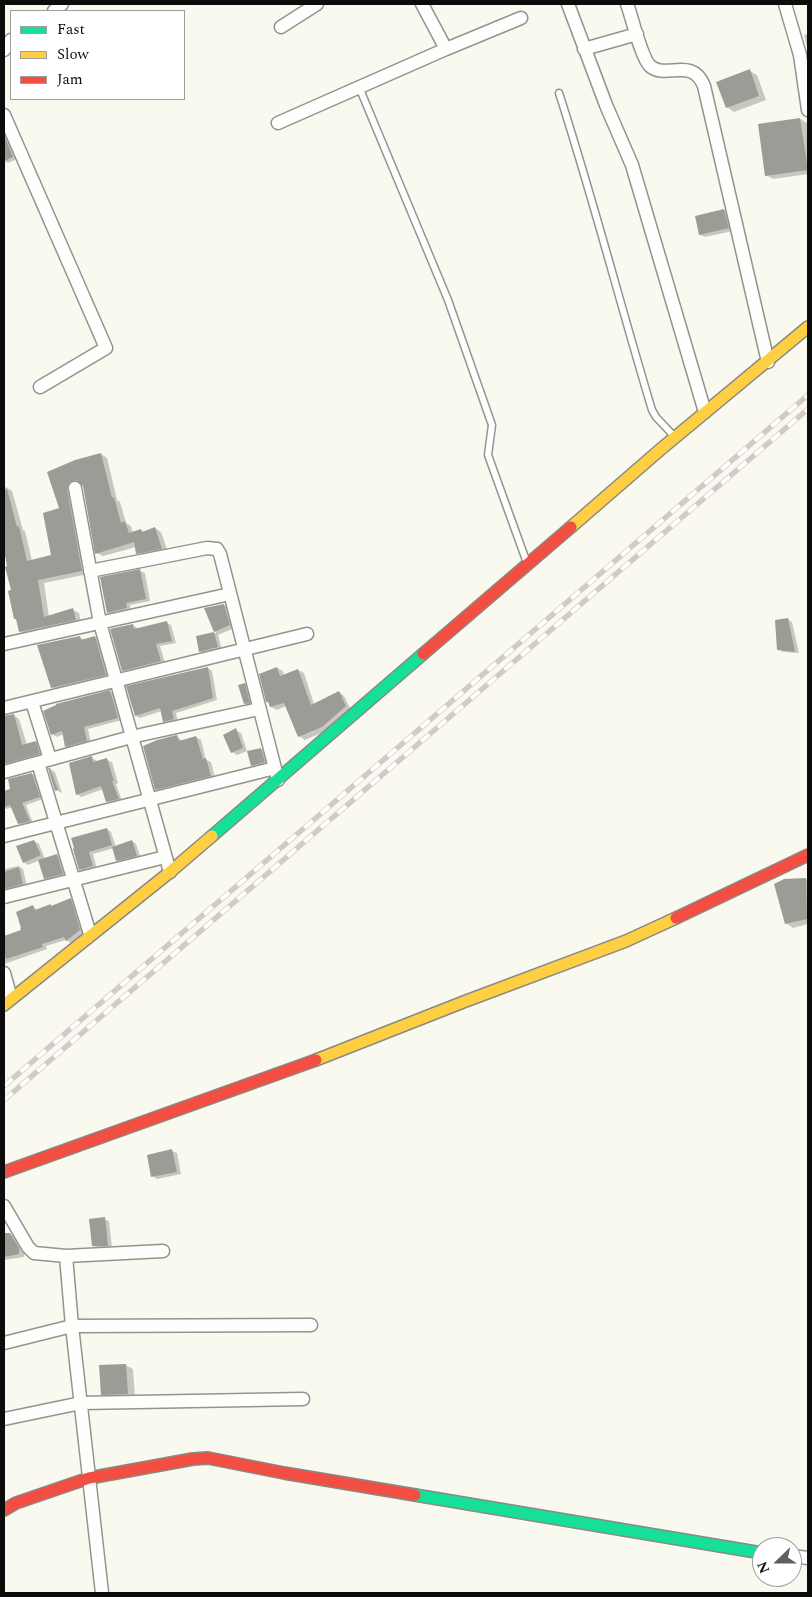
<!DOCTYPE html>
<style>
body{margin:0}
#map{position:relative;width:812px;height:1597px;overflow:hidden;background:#f9f9f0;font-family:Spectral,serif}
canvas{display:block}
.frame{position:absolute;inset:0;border:5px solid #0c0c0c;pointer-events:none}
.legend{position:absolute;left:10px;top:10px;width:175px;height:90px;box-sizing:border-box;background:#fff;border:1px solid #9e9e9e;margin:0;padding:6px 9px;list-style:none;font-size:15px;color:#0c0c0c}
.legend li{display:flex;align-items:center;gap:10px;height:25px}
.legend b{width:25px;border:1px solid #9e9e9e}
.north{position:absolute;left:752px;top:1537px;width:50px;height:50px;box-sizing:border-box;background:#fff;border:1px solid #9e9e9e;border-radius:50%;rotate:248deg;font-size:14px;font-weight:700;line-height:20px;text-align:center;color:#0c0c0c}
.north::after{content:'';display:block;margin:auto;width:18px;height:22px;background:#5f5f5c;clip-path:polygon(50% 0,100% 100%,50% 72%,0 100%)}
</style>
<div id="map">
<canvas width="812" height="1597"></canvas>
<div class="frame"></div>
<ul class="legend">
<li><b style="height:6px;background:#16e098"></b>Fast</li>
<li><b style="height:6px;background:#ffcf43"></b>Slow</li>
<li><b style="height:6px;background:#f24e42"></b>Jam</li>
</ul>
<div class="north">N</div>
</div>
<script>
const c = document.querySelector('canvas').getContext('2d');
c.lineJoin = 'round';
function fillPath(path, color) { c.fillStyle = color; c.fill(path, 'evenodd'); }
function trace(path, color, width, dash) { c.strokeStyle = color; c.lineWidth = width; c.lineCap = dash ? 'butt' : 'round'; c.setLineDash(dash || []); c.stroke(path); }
fillPath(new Path2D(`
 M 808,34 L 808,51 L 804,35 Z
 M 749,71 L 757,75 L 766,100 L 734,112 L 727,107 Z
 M 800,119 L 807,123 L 808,134 L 808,174 L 773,179 L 766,175 Z
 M 4,135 L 8,137 L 17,159 L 8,163 L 4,161 Z
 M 724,210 L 729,213 L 733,231 L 705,237 L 700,235 Z
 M 101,454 L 107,458 L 117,500 L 120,502 L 126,523 L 131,526 L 133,533 L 141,530 L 144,532 L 155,528 L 161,532 L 168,552 L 144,556 L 138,553 L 136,547 L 103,556 L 97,553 L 84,485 L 82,483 L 77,484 L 88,574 L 44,583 L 49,617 L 73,610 L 79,613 L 81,623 L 26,635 L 20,632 L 4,544 L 4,488 L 6,487 L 12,491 L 23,530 L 25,531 L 32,561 L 53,556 L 61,509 L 49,473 Z
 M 140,571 L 145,573 L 150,601 L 130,605 L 131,611 L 113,615 L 108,612 Z
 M 224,605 L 229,608 L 234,628 L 218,635 L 222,650 L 205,654 L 200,651 L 197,637 L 216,633 L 205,609 Z
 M 788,619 L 792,622 L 799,653 L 783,652 L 778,649 Z
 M 167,623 L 171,625 L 176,643 L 160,646 L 165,663 L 127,673 L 123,670 L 133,625 L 137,628 L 138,630 Z
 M 79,637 L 85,640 L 95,637 L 100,640 L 110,677 L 57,690 L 52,687 Z
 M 208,668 L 212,671 L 217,700 L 176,713 L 178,722 L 169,724 L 164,721 L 162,711 L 140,718 L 136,716 Z
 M 277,668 L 283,671 L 284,675 L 298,670 L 304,673 L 314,704 L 339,692 L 344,696 L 351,710 L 328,730 L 305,740 L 299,736 L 286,706 L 277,710 L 271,707 Z
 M 245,684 L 249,687 L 254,705 L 249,706 L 245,703 Z
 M 110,692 L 115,694 L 122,720 L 88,729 L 91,743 L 71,749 L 66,746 L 64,734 L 57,737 L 52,734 Z
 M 13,715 L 19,719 L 27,745 L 36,742 L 41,745 L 45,757 L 11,766 L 5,763 L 4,716 Z
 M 236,730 L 241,733 L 247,751 L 237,755 L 232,752 Z
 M 177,736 L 182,741 L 196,737 L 201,740 L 206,760 L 211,762 L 215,778 L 161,792 L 156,789 Z
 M 261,749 L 266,752 L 269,764 L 257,768 L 252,765 Z
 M 91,758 L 96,760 L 97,763 L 107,760 L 112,762 L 118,783 L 116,784 L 122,801 L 112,804 L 107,801 L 103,789 L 81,797 L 77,794 Z
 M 50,769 L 55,772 L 62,793 L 56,790 Z
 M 32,774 L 36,776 L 43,799 L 26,805 L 33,823 L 23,826 L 19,823 L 12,807 L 7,809 L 4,807 L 4,792 L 12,790 Z
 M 107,829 L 111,832 L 116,847 L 132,841 L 136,844 L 141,858 L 122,863 L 117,860 L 114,848 L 93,854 L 97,869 L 85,872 L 80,869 L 75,849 Z
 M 34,841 L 39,844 L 45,859 L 57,855 L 62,858 L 67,876 L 49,881 L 45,878 L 40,860 L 28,865 L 24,862 Z
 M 4,866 L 5,869 L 18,866 L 23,869 L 27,886 L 4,893 Z
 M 806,879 L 808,881 L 808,924 L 793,928 L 786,923 Z
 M 71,900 L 75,902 L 84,932 L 71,943 L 66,940 L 46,946 L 47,949 L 4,964 L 4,938 L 22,931 L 33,907 L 38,910 L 51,906 L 52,906 Z
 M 172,1151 L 177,1153 L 181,1174 L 157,1179 L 153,1176 Z
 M 104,1219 L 109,1221 L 112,1248 L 98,1248 L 94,1246 Z
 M 4,1234 L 10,1234 L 15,1237 L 24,1252 L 24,1257 L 4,1260 Z
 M 125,1365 L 133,1369 L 135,1398 L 109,1398 L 102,1394 Z`), '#0003');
fillPath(new Path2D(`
 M 750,69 L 759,96 L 726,108 L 716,82 Z
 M 800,118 L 808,170 L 765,176 L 758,124 Z
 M 4,135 L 13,157 L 4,161 Z
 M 724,209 L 729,228 L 699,235 L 695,216 Z
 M 101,453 L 112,498 L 114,497 L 121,523 L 125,521 L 129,533 L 141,529 L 142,532 L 155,527 L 162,549 L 136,554 L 134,542 L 95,554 L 83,486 L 77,480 L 70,482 L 68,485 L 67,489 L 82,571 L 38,580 L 44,617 L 73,608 L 76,620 L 19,632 L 16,619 L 14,619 L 8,591 L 11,590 L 5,567 L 7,566 L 4,550 L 4,490 L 7,489 L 17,527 L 19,526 L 27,561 L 51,555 L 43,513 L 59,508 L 47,472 L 75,460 Z
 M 140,569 L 146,599 L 126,603 L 127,608 L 107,613 L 100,577 Z
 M 224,604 L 230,625 L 214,632 L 204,608 Z
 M 788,618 L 795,652 L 777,650 L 775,620 Z
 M 167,621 L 172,641 L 156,644 L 161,661 L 122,671 L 110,629 L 133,624 L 134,629 Z
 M 214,632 L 218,647 L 199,652 L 196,636 Z
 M 80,636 L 81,640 L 95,636 L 106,675 L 51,688 L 37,645 Z
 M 208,667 L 213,698 L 172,711 L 174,719 L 163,722 L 160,708 L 135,716 L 126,686 Z
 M 277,667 L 280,676 L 298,669 L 311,705 L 339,691 L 346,706 L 322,727 L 298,737 L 284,703 L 270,707 L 268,702 L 266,702 L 259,674 Z
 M 245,683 L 250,703 L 244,704 L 238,685 Z
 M 110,690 L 118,718 L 84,727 L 87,741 L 65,747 L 62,731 L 51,735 L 43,711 L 56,705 L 56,704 Z
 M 14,714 L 22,745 L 36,741 L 40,754 L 4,764 L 4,716 Z
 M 236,728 L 243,748 L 231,753 L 223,735 Z
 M 177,735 L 179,741 L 196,736 L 203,759 L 206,758 L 211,776 L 155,790 L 143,746 L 157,740 Z
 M 261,748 L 265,762 L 251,766 L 247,751 Z
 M 92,756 L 93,762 L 107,758 L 114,781 L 112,781 L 119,799 L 106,802 L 101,786 L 76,795 L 69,763 Z
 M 48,768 L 50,768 L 58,790 L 55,791 Z
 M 32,773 L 40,797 L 22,803 L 30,821 L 18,824 L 10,805 L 4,807 L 4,791 L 10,789 L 8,779 Z
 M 107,828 L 112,845 L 89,852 L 93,866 L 79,870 L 73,849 L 74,848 L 71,838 Z
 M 34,840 L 41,855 L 23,863 L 16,846 Z
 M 132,840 L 137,856 L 116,861 L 112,847 Z
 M 57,854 L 63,874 L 44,879 L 38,860 Z
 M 19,867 L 23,884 L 4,889 L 4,872 Z
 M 806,878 L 807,919 L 785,924 L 774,884 L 784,879 Z
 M 71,898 L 80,930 L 66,941 L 64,937 L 42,944 L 43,947 L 6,959 L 4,951 L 4,936 L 21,930 L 20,928 L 21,928 L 16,912 L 33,905 L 35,910 L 51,904 L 51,906 Z
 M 172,1149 L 177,1172 L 151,1177 L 147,1155 Z
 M 105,1217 L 108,1246 L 92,1246 L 89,1219 Z
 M 4,1233 L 10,1233 L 19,1248 L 19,1254 L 4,1257 Z
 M 126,1364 L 128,1394 L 101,1395 L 99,1365 Z`), '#9c9b96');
const lane = new Path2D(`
 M 359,87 L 448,300 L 492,425 L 488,455 L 527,563
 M 559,93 C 593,198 620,304 652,410 L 656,417 L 673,435`);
const street = new Path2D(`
 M 422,4 L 446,49
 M 568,4 L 606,105 L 632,165 L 705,412
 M 627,4 C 632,17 641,57 650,66 C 666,80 692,56 704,86 L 768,362
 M 785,4 L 800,55 L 808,110
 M 54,11 L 62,4
 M 281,27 L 317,4
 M 584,49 L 637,34
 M 4,50 L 11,40
 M 4,115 L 106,348 L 40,387
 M 278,123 L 446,49 L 521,18
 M 75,488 L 100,623 L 170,872
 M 90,571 L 207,548 L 217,549 L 220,554 L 278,780
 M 4,644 L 230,594
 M 32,702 L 50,759
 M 4,708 L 307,634
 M 38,763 L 90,934
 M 4,772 L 131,737 L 259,709
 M 4,836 L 275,768
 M 4,897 L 165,857
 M 4,973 L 11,998
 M 4,1206 L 28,1247 L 34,1253 L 66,1256 L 163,1251
 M 66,1256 L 72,1326 L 102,1593
 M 4,1343 L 72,1326 L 311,1325
 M 4,1419 L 81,1403 L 303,1399
 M 792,1556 L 808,1558`);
const fast = new Path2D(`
 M 212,836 L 423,654
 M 415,1495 L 762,1553`);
const slow = new Path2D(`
 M 571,527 L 661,449 L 808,327
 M 4,1005 L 170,872 L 212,836
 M 316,1060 L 466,1001 L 626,941 L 676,918`);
const jam = new Path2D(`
 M 423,654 L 571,527
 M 676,918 L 808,855
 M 4,1172 L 316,1060
 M 4,1510 L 16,1503 L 89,1478 L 193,1459 L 208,1458 L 284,1473 L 415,1495`);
trace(lane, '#93938f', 9);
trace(street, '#93938f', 15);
trace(fast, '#898985', 14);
trace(slow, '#898985', 14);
trace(jam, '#898985', 14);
trace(lane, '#fefefd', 6);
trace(street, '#fefefd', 12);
trace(fast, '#16e098', 11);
trace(slow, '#ffcf43', 11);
trace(jam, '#f24e42', 11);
const rail = new Path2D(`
 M 4,1086 L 808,395
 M 4,1100 L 808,409`);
trace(rail, '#d4c9c6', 5.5);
trace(rail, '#fff', 4, [11]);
</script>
